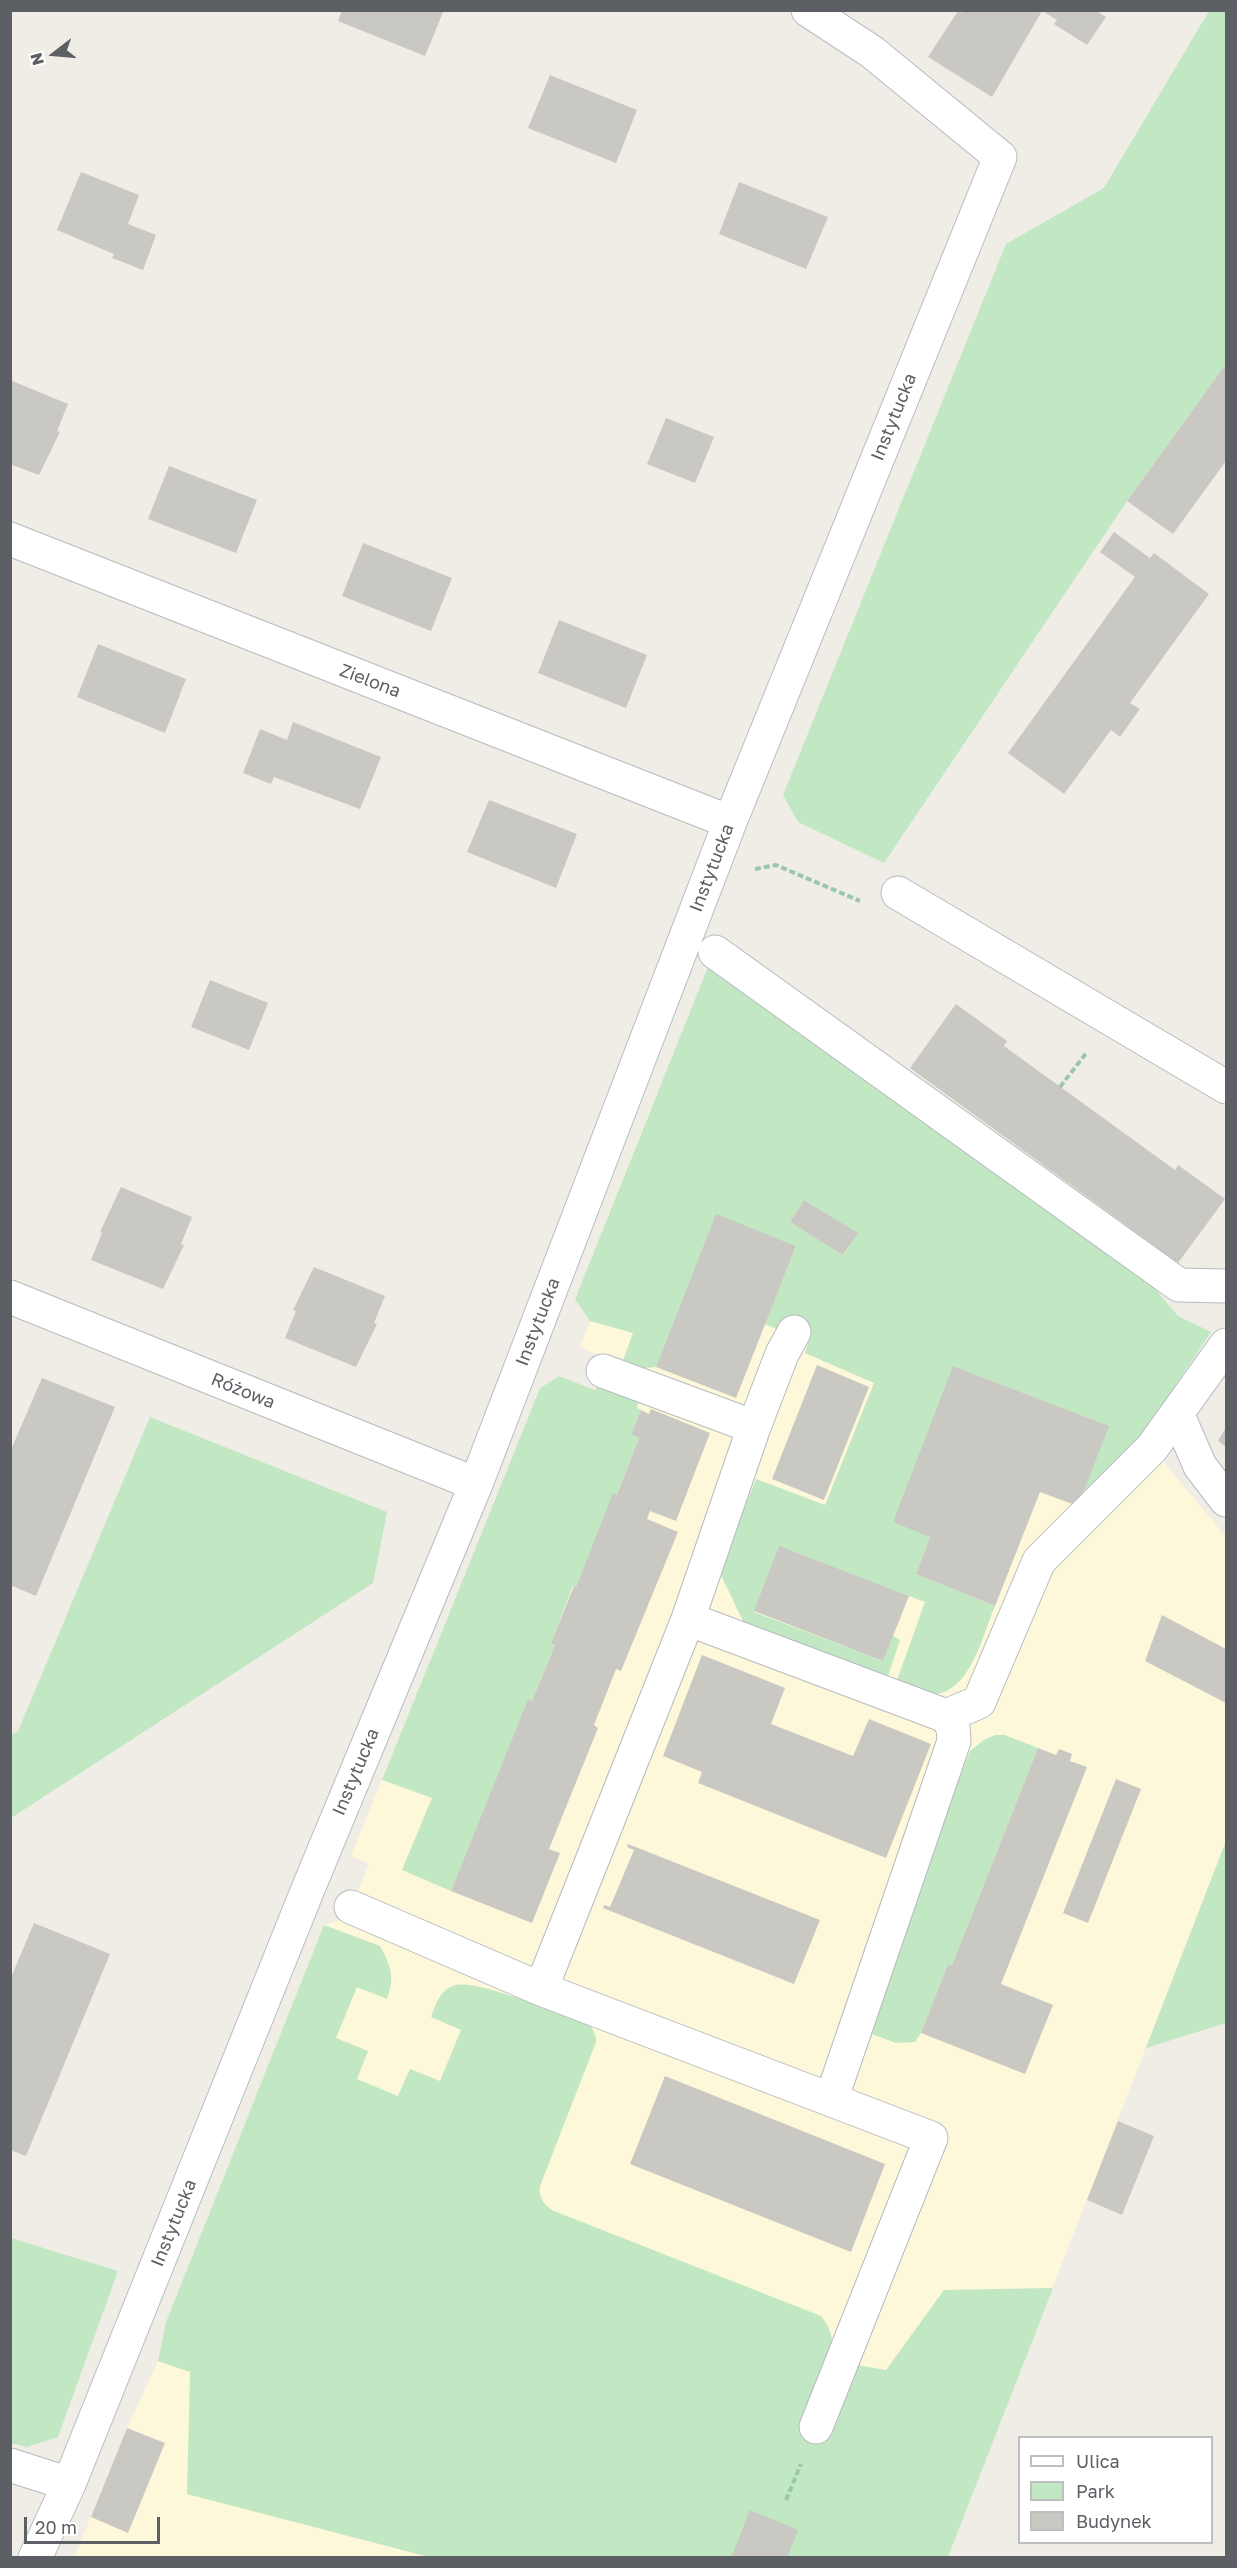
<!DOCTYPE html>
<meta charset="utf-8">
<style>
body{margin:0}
#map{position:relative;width:1237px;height:2568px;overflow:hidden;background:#efede5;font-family:"Golos Text",sans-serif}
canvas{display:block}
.frame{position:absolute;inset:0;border:12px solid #5c6065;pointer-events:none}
.legend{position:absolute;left:1018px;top:2436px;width:195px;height:108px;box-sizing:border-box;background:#fff;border:2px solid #bebfc1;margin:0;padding:8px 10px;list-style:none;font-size:18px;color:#5c6065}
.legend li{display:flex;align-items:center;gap:12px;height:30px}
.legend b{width:30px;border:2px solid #bebfc1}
.north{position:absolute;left:24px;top:24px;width:60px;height:60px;-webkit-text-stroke:4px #fff;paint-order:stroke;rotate:254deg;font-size:16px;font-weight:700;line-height:24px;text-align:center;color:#5c6065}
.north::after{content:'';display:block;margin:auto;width:21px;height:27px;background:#5c6065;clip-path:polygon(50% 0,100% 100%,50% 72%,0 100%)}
.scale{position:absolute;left:24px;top:2517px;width:136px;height:27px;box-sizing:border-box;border:3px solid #5c6065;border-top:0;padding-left:8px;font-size:18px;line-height:21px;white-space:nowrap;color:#5c6065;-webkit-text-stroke:4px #fff;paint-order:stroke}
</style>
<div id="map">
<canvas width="1237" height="2568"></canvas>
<div class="frame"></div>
<ul class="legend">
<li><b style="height:8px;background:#fff"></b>Ulica</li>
<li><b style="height:16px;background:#c1e7c3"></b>Park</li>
<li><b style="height:16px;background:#cac8c2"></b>Budynek</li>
</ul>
<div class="north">N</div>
<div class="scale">20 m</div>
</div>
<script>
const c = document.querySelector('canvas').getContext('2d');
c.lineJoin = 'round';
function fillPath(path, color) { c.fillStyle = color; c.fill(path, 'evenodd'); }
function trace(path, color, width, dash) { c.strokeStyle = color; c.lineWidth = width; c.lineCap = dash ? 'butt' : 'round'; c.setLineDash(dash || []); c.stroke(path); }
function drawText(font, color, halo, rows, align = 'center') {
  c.font = font + ' "Golos Text",sans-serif'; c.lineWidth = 4.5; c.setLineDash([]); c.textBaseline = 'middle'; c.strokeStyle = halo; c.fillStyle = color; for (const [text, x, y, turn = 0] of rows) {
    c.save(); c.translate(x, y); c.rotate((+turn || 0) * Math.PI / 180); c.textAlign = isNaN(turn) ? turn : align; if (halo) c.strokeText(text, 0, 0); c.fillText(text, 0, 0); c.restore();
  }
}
fillPath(new Path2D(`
 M 652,1105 L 858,1233 L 1142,1436 L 1226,1537 L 1226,1841 L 948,2557 L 74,2558 L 127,2428 L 158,2361 L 166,2322 L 324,1925 L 347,1918 L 369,1864 L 351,1856 L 540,1388 L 559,1376 L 595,1390 L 608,1359 L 580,1347 L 590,1321 L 575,1299 Z`), '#fef8da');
fillPath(new Path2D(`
 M 1209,11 L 1226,11 L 1226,364 L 1127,501 L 884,863 L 798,822 L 783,795 L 1006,244 L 1104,188 Z
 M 710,962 L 1144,1276 L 1178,1316 L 1211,1332 L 1142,1436 L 1078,1506 L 1108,1426 L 953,1366 L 930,1537 L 916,1574 L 995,1606 C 983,1634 971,1690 936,1694 C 922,1696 908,1688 896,1683 L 925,1602 L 779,1547 L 754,1612 L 883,1661 L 893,1636 L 900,1640 L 887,1679 L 746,1627 L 719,1571 L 756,1479 L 825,1505 L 874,1383 L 805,1353 L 808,1343 L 765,1324 L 796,1246 L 716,1215 L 656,1367 L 636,1369 L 622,1363 L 633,1333 L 590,1321 L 575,1299 ZM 804,1200 L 857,1233 L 844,1255 L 790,1222 Z
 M 559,1376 L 595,1390 L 598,1383 L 639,1399 L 637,1408 L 641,1410 L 631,1434 L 639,1438 L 617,1495 L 613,1494 L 576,1587 L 573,1586 L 551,1643 L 555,1645 L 532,1701 L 528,1699 L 451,1891 L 402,1870 L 432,1798 L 382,1780 L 540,1388 Z
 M 150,1417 L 387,1512 L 373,1583 L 11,1818 L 11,1735 L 18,1731 Z
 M 995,1735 L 1005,1735 L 1038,1748 L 952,1965 L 948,1964 L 921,2033 L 915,2042 L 896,2043 L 869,2033 L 863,2020 L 970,1751 L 984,1740 Z
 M 1226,1841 L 1226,2023 L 1146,2048 Z
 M 324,1925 L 380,1946 C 391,1966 395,1977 387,1999 L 357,1987 L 336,2038 L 368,2051 L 357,2079 L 398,2096 L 410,2069 L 440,2081 L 461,2030 L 431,2017 C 436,2004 440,1989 456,1985 C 482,1980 563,2016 591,2026 L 596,2037 L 596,2042 L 540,2186 C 538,2197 544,2206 554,2211 L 821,2316 C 833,2331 835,2343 828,2360 L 886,2370 L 944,2290 L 1053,2288 L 948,2557 L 429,2557 L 187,2494 L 190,2372 L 158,2361 L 166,2322 Z
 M 11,2238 L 118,2271 L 58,2437 L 27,2447 L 11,2443 Z`), '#c1e7c3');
fillPath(new Path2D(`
 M 342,10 L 444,10 L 425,56 L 338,21 Z
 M 963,10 L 1095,10 L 1106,17 L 1087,45 L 1054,24 L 1057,20 L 1042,11 L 992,97 L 928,57 L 958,11 L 962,13 Z
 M 550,75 L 637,110 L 616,163 L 528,128 Z
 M 81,172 L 139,195 L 128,224 L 156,235 L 143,270 L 112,258 L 114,254 L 57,230 Z
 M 739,182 L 828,217 L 806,269 L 719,234 Z
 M 1226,364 L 1226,461 L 1173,534 L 1127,501 Z
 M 10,380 L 68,404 L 57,431 L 60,432 L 39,475 L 10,464 Z
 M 666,418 L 714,437 L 695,483 L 647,464 Z
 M 169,466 L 257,500 L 236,553 L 148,519 Z
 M 1114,532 L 1150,558 L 1154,553 L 1209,594 L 1130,703 L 1140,709 L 1120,737 L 1111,730 L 1064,794 L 1008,753 L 1135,577 L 1100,552 Z
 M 363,543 L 452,578 L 431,631 L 342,596 Z
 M 559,620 L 647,655 L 626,708 L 538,673 Z
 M 98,644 L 186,679 L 165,733 L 77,697 Z
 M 293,722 L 381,757 L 360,809 L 274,777 L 271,784 L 243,773 L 260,729 L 287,740 Z
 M 489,800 L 577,834 L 556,888 L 467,852 Z
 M 210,980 L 268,1003 L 249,1050 L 191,1027 Z
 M 956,1004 L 1007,1041 L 1004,1046 L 1175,1170 L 1178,1165 L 1225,1199 L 1178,1263 L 910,1068 Z
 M 121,1187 L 192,1217 L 181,1244 L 184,1245 L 163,1289 L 91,1260 L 102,1233 L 100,1232 Z
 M 804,1200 L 858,1233 L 843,1255 L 790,1222 Z
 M 716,1214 L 796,1246 L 736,1398 L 656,1367 Z
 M 314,1267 L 385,1296 L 374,1323 L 377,1324 L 356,1367 L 285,1338 L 296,1311 L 293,1310 Z
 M 817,1365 L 869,1387 L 824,1500 L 772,1479 Z
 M 953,1366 L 1109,1426 L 1078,1506 L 1040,1492 L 995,1606 L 916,1574 L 930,1537 L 893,1522 Z
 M 42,1378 L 115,1407 L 36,1596 L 10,1585 L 10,1452 Z
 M 651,1409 L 710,1433 L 676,1521 L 650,1511 L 647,1519 L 678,1532 L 621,1671 L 616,1669 L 594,1725 L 598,1728 L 549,1849 L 560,1853 L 532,1923 L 451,1891 L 528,1699 L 532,1701 L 555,1645 L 551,1643 L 574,1586 L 576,1587 L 613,1493 L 617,1495 L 639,1438 L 631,1434 L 641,1410 L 649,1414 Z
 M 1226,1427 L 1226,1447 L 1218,1441 Z
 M 779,1546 L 909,1596 L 883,1661 L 754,1611 Z
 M 1162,1615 L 1226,1649 L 1226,1703 L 1145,1661 Z
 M 702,1655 L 785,1688 L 771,1724 L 853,1756 L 869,1719 L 931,1744 L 886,1858 L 698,1783 L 702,1772 L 663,1756 Z
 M 1038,1748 L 1056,1755 L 1059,1749 L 1072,1754 L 1070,1761 L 1087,1767 L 1001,1984 L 1053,2005 L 1025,2074 L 921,2033 L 948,1964 L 952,1965 Z
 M 1116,1779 L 1141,1789 L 1088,1923 L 1063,1913 Z
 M 628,1844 L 820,1920 L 794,1984 L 603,1908 L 604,1905 L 610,1907 L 634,1850 L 627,1847 Z
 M 34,1923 L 110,1954 L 26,2156 L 10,2150 L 10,1980 Z
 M 665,2076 L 885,2164 L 851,2252 L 630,2164 Z
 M 1118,2121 L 1154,2136 L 1122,2215 L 1087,2200 Z
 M 127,2428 L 165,2443 L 128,2533 L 91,2517 Z
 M 750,2510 L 798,2530 L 787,2558 L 731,2558 Z`), '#cac8c2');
const minor = new Path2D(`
 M 10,539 L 730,822
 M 898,893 L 1226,1087
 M 715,952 L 1179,1285 L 1226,1286
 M 10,1297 L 476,1484
 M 603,1371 L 754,1427
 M 1177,1413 L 1200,1466 L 1226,1500
 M 688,1619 L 946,1716 L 953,1727 L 954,1741 L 831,2100
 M 946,1716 L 979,1702 L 1039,1561 L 1152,1448 L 1226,1345
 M 351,1907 L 541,1989 L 931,2138 L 816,2427
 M 541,1989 L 688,1619 L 754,1427 L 782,1354 L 794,1332
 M 10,2465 L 69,2484
 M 35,2558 L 69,2484 L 308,1889 L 476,1484 L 730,822 L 1000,157 L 872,52 L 808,10`);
trace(minor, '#b7babf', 35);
trace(new Path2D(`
 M 755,869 L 776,865 L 860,901
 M 1060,1087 L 1087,1052
 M 786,2500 L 801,2464`), '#99c8a9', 4, [6, 3]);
trace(minor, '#fff', 33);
drawText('18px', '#5c6065', '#fff', [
 ["Instytucka",894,417,-68],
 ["Zielona",370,681,21],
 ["Instytucka",712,868,-69],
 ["Instytucka",538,1322,-69],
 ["Różowa",243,1391,22],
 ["Instytucka",356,1772,-67],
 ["Instytucka",174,2223,-68]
]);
</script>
